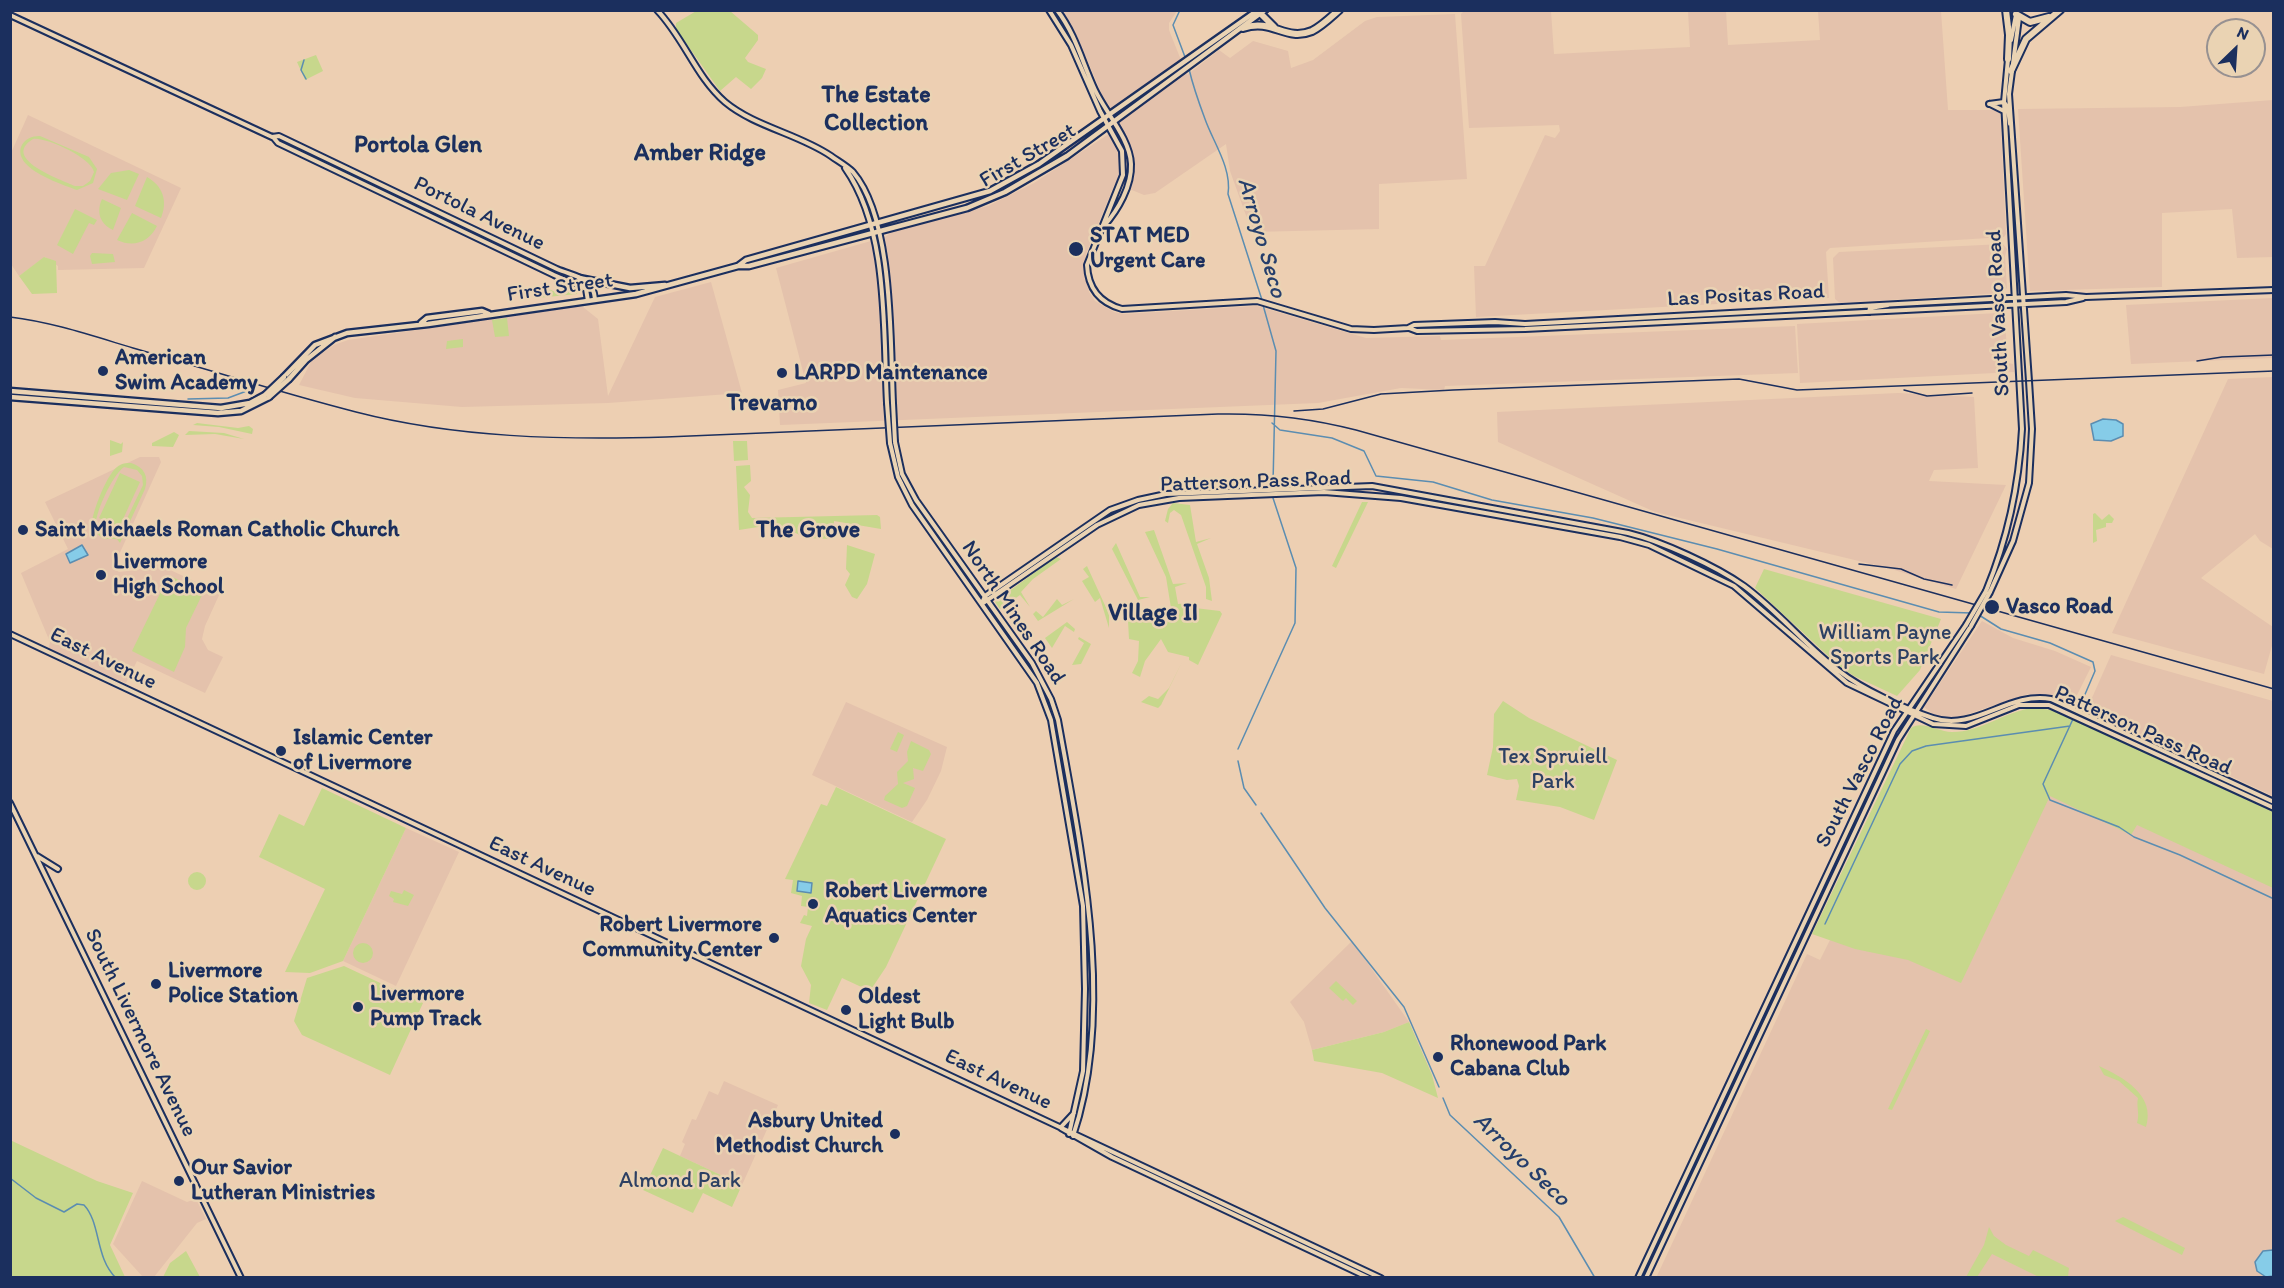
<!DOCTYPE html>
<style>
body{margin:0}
#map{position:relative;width:2284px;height:1288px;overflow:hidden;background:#edcfb2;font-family:Itim,sans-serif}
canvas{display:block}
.frame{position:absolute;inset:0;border:12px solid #1b2f5e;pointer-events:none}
.north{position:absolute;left:2206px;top:18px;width:60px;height:60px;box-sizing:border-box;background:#ead3b3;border:2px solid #979191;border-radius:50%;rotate:25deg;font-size:16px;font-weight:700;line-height:24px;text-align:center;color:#1b2f5e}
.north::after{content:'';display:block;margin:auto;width:21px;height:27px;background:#1b2f5e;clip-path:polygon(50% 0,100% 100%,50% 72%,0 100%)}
</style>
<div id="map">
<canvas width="2284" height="1288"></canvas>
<div class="frame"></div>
<div class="north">N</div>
</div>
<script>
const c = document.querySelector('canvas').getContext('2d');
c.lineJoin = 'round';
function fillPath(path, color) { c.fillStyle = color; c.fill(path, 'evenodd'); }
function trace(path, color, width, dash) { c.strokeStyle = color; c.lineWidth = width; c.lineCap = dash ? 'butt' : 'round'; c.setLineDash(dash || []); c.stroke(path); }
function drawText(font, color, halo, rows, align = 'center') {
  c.font = font + ' Itim,sans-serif'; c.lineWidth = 5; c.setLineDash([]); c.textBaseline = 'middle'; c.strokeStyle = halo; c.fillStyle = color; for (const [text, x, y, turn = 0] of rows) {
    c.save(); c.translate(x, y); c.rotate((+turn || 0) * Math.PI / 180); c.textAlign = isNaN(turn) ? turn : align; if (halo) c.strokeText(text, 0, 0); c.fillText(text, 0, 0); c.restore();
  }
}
fillPath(new Path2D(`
 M 1465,10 L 1551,11 L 1554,54 L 1690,47 L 1688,11 L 1726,11 L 1728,45 L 1820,40 L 1818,11 L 1941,11 L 1948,110 L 2000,110 L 2006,234 L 2004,237 L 1830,248 L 1826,252 L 1829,298 L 1476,317 L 1474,266 L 1485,266 L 1545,135 L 1555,138 L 1560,131 L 1559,125 L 1469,128 L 1461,14 Z
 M 1061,11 L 1177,11 L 1169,23 L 1169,30 L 1187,75 L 1219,50 L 1230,58 L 1253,41 L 1288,51 L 1291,68 L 1313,60 L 1365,21 L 1377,17 L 1455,14 L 1467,179 L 1379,184 L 1379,229 L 1252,232 L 1230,171 L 1226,144 L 1155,193 L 1144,195 L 1115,183 L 1086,254 L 1084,273 L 1089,292 L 1095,301 L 1114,312 L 1124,314 L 1257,306 L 1366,338 L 1440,336 L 1441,340 L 1795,326 L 1798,373 L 1445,386 L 1444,390 L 1401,388 L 1318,403 L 780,425 L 778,390 L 806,383 L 776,268 L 885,237 L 895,230 L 988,206 L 1034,183 L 1121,126 L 1106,104 L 1077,36 Z
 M 2273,100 L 2273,257 L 2237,258 L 2232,209 L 2162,213 L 2162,287 L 2030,291 L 2018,109 L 2180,107 Z
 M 28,115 L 181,188 L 144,268 L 58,270 L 58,266 L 45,257 L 19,276 L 11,264 L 11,153 Z
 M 2003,244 L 2007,249 L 2005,256 L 2007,288 L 2001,293 L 1840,303 L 1835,299 L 1833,258 L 1839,252 Z
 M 711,282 L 742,393 L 608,403 L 462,407 L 355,398 L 299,385 L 312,360 L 334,345 L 348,340 L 575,307 L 583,307 L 598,319 L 608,396 L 655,297 Z
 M 2273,298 L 2273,358 L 2131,364 L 2126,305 Z
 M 1998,313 L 2005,322 L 2008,363 L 2013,364 L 2014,372 L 1800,383 L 1797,324 Z
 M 2273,377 L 2273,549 L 2260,541 L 2255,534 L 2201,578 L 2273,627 L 2273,642 L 2264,674 L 2112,633 L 2228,379 Z
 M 1898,393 L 1974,397 L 1978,468 L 1934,470 L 1929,481 L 2006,485 L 1956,589 L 1888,568 L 1655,512 L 1498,442 L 1497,412 Z
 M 140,457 L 159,457 L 161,462 L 113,568 L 119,572 L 137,570 L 155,563 L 220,593 L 205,626 L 202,639 L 208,650 L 223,657 L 205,693 L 137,661 L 126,683 L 48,651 L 50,642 L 21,573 L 68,549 L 45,502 Z
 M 1982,621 L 2013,638 L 2055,651 L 2091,667 L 2073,703 L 2051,695 L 2028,694 L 1959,717 L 1937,717 L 1924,707 Z
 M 2111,655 L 2273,701 L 2273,796 L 2087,709 Z
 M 846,702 L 947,747 L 941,771 L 927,800 L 912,822 L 812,775 Z
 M 1912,730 L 2273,819 L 2273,1277 L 1656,1278 L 1807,954 L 1820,960 L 1833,934 Z
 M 406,828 L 459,852 L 396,986 L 343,961 Z
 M 1352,941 L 1409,1022 L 1384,1032 L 1312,1050 L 1304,1022 L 1290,1002 Z
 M 724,1081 L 778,1105 L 742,1185 L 680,1156 L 685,1144 L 682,1142 L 692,1119 L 696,1120 L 709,1091 L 718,1095 Z
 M 142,1181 L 187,1202 L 196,1199 L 206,1219 L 197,1223 L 154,1277 L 143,1277 L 113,1244 Z`), '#e4c2ac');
fillPath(new Path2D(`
 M 698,10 L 730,11 L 758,35 L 758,40 L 745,58 L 748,62 L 766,69 L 762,78 L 751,89 L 736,77 L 720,91 L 676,29 L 676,23 Z
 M 316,55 L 323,71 L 305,80 L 297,62 Z
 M 40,136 L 89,157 L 97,169 L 93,183 L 77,190 C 61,184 14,169 21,147 C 24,139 32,136 40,136 ZM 33,139 C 47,137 91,158 94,172 L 90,181 L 83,186 L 75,186 C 62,180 0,159 33,139 Z
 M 129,170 L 139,174 L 127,200 L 98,189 L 111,173 Z
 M 147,177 C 163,186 168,201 161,218 L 135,206 Z
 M 102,199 L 121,208 L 113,230 C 100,224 96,212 102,199 Z
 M 75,209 L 97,220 L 94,225 L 89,223 L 73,254 L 57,245 Z
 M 132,213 L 157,226 C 149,242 134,248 117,240 Z
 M 92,253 L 113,254 L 115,262 L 92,264 L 90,256 Z
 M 44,257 L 56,261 L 57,293 L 32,294 L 19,276 Z
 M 566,284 L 579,289 L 577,294 L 537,298 L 536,289 L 540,290 L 543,288 L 542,286 L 560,294 L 565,293 Z
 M 507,318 L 509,336 L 495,337 L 492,320 Z
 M 463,339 L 463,347 L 446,349 L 447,341 Z
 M 197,423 L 238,428 L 249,426 L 253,429 L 252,434 L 219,427 L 193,425 Z
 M 189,431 L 224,433 L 244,439 L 215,434 L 185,435 Z
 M 174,432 L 179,435 L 173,447 L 152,446 L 152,443 Z
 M 110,440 L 121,444 L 123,442 L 122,452 L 110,456 Z
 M 733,441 L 747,441 L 748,460 L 734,461 Z
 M 131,463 C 144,467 149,476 145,489 L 120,543 L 117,539 L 103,539 L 92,529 C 89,518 107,474 117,467 C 122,463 126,463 131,463 ZM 124,467 L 137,470 L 142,476 L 143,485 L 121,531 L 114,536 L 105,536 L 96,528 C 93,516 113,474 124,467 Z
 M 750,465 L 751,481 L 744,487 L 750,495 L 748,512 L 752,518 L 877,515 L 880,517 L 881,529 L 834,521 L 834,539 L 806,538 L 777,524 L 739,530 L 736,466 Z
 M 120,473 L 140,482 L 119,528 L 99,518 Z
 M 1362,502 L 1368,502 L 1336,568 L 1332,566 Z
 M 1173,503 L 1190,505 L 1196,542 L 1211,538 L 1197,544 L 1209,578 L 1212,601 L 1206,599 L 1206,587 L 1181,515 L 1174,510 L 1170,513 L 1168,523 L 1165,521 L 1168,509 Z
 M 2095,513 L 2102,520 L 2109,514 L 2114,519 L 2112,523 L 2106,523 L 2106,527 L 2096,530 L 2097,541 L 2093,543 L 2093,514 Z
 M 1154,530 L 1173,584 L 1187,583 L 1175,587 L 1178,604 L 1188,603 L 1195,608 L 1220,611 L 1222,614 L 1198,665 L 1189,660 L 1189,657 L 1168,652 L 1161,639 L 1145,661 L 1140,677 L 1132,673 L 1138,661 L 1139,641 L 1129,639 L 1128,621 L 1148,620 L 1159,610 L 1171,608 L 1166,577 L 1145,532 Z
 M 1116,543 L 1140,597 L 1150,597 L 1138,600 L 1112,549 Z
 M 847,545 L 875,554 L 867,584 L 857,599 L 852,597 L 845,585 L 850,574 L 846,569 Z
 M 1056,557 L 1061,559 L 1033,579 L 1021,592 L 1030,607 L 1020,595 L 1000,609 L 995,602 L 997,600 Z
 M 1087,566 L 1109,614 L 1109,628 L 1100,598 L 1095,602 L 1082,581 L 1089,577 L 1083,569 Z
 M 1764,569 L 1941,619 L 1920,670 L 1897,696 L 1854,676 L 1839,666 L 1755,588 Z
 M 169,575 L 203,593 L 186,628 L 185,647 L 174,672 L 132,651 Z
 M 1057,599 L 1062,605 L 1074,599 L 1038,621 L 1033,614 L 1036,611 L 1043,617 Z
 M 1067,622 L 1075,629 L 1074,632 L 1065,626 L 1052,648 L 1045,638 Z
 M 1079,637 L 1091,644 L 1081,664 L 1072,665 L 1084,643 L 1078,639 Z
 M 1182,662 L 1161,705 L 1158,708 L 1141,702 L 1149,696 L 1158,699 L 1169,688 Z
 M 1503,701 L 1529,718 L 1617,760 L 1594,820 L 1560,807 L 1516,800 L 1519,786 L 1517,779 L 1507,780 L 1487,775 L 1493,747 L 1494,714 Z
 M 2032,708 L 2054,710 L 2273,812 L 2273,888 L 2137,825 L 2131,835 L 2050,796 L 1961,983 L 1908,960 L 1855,949 L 1812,934 L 1911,728 C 1921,720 1939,732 1952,732 C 1981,732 2004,712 2032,708 Z
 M 898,732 L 904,735 L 897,752 L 890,749 Z
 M 911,741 L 929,750 L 931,754 L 923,771 L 913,768 L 914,779 L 903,783 L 915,788 L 907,806 L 902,808 L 884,800 L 885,796 L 898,784 L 897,772 L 908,761 L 907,752 Z
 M 836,787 L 946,839 L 886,967 L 870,991 L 842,978 L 827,1010 L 809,1003 L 811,985 L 801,966 L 806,939 L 812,926 L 800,923 L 804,915 L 807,916 L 808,907 L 801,906 L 802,896 L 791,893 L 793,880 L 785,879 L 821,804 L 827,806 Z
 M 322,788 L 406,828 L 343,961 L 310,973 L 285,972 L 325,889 L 259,857 L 279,814 L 304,826 Z
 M188 881a9 9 0 1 1 18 0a9 9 0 1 1-18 0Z
 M 404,890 L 414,895 L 408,906 L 393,902 L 394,899 L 389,896 L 391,891 L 402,894 Z
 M353 953a10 10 0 1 1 20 0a10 10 0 1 1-20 0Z
 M 344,966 L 423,1003 L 390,1075 L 302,1035 L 294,1021 L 307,978 Z
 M 1336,981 L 1357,1001 L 1353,1005 L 1346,998 L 1343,1001 L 1329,988 Z
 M 1409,1022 L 1432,1075 L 1438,1098 L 1382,1073 L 1314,1061 L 1312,1050 L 1384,1032 Z
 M 1926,1029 L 1930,1031 L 1892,1110 L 1888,1109 Z
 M 2099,1066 C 2123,1077 2156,1095 2146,1127 L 2137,1123 C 2140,1113 2136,1107 2138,1098 L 2119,1081 L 2104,1075 Z
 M 10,1140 L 97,1181 L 133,1193 L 110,1245 L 125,1277 L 11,1277 Z
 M 663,1148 L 742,1185 L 732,1207 L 703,1193 L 693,1213 L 643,1190 Z
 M 2123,1217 L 2185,1248 L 2182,1255 L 2115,1221 Z
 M 1989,1227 L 1994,1236 L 2006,1245 L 2029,1256 L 2033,1250 L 2069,1268 L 2068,1277 L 2039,1277 L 1992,1254 L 1977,1277 L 1966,1277 L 1984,1245 Z
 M 186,1251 L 200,1277 L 163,1277 L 170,1263 Z`), '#c7d78c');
const water = new Path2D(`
 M 2103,419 L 2116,420 L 2123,424 L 2123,436 L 2111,441 L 2094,440 L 2091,424 Z
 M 82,545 L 88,555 L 70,563 L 66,554 Z
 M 798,881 L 812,883 L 811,893 L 797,891 Z
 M 2273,1250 L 2273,1276 L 2266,1277 L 2257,1271 L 2255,1262 L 2263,1251 Z`);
fillPath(water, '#86cce8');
trace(water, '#5b8db1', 1.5);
trace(new Path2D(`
 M 1180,10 L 1173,25 L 1188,65
 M 304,60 L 301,70 L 306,79
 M 1189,69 C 1193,86 1199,103 1205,119 C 1213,142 1232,168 1228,194 L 1262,300
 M 1263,305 L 1276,351 L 1273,484
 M 188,399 L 228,398 L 252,389
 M 1272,423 L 1280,430 L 1332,438 L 1364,451 L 1376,476 L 1433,482 L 1492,500 L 1593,518 L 1717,549 L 1939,612 L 1972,613
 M 1979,615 L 2001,629 L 2050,643 L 2093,662 L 2095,671 L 2080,706
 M 2073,719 L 2043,784 L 2050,800 L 2119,827 L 2134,837 L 2180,855 L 2274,899
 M 1238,749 L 1295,623 L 1296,568 L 1273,498
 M 1238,761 L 1244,788 L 1256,805
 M 1261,813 L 1325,908 L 1404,1007 L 1439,1087
 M 1825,924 L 1900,764 L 1912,751 L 1926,746 L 2070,726
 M 1443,1098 L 1450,1115 L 1559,1217 L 1595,1278
 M 10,1178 L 36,1198 L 64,1212 L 77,1204 L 84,1205 C 101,1223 95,1258 116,1278`), '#5b8db1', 1.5);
const secondary = new Path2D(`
 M 657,10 C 684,38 696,77 725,102 C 755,127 799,134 831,156 C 838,161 847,166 853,172 C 894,220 890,342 893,403
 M 1049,10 L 1071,45 L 1100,111 L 1122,151 L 1123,175 L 1087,265 C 1088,288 1100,303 1122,309 L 1257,301 L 1351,329 L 1374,330 L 1408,328 L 1414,325 L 1495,322 L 1525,324 L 2066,295 L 2086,297 L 2274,290
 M 1057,10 C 1076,35 1082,62 1095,90 C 1106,113 1130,139 1131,164 C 1132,186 1118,210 1104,226
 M 10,15 L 272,137 L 279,136 L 557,269 C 576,277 593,277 595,299
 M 2011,40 L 2016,15
 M 1989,104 L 2004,102 L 2008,108 L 2010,124
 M 1990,104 L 2004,111
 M 273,137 L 278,143 L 554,275 L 586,289 L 588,301
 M 845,168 C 889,230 883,330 887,403
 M 1869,312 L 1870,308 L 1888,305
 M 1409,328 L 1417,331 L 1525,329 L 2066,302 L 2083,298
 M 895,442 L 902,474 L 916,500 L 1032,663 L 1051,699 L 1058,720 C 1081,849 1116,1009 1073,1136
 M 890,443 L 898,477 L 912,505 L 1037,683 L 1051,720 L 1083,906 L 1085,989 L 1083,1071 L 1069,1134
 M 1986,591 C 2008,538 2019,487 2022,429 L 2004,102 L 2008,59
 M 1990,592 L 2013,541 L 2029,483 L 2032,429 L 2029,381 L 2009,94 L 2019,18
 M 982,603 L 985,596 L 1110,510 L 1138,500 L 1166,494 L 1372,486 L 1628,533 C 1661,541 1716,566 1744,586 C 1778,611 1805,645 1839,671 C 1862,689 1905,709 1933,718 C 1975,732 2008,691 2051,699 L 2274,802
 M 983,603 L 1097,525 L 1139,505 L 1179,498 L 1324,492 L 1401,498 L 1620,537 L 1649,545 L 1734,586 L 1847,683 L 1933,724 L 1966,726 L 2019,705 L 2049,705 L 2274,808
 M 10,634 L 1381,1278
 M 10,803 L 241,1278
 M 37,856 L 58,869
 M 1061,1127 L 1074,1113
 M 1061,1128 L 1112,1157 L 1369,1278
 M 1638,1278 L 1894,731 L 1966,625
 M 1646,1278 L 1898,740 L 1971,626`);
const primary = new Path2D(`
 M 739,266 L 749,266 L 967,208 L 1005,192 L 1067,156 L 1265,10
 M 579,278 L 630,288 L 665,285
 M 421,323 L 427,318 L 482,311 L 489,314
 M 284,377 L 315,345 L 347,333 L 428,324 L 636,294 L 738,266 L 746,260 L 990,191 L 1039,164 L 1258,10
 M 289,379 L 306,360 L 335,337
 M 10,391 L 221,408 L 250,403 L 265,395
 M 10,397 L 218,413 L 241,411 L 269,397`);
const motorway = new Path2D(`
 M 1257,10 L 1274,27
 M 2006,10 L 2009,35 L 2008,59
 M 2016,14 L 2030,22 L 2049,17
 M 1243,28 C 1273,18 1285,42 1312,31 C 1322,26 1331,17 1339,10
 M 2011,71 L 2026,39 L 2060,10`);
trace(secondary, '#1b2f5e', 8);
trace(primary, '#1b2f5e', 9);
trace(motorway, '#1b2f5e', 10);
trace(secondary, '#ead3b3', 4);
trace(primary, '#ead3b3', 4.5);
trace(motorway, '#ead3b3', 6);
trace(new Path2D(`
 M 10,317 C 52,322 93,336 133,348 C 207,369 281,393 356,412 C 457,438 562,440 666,437 L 1218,414 C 1266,413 1310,418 1356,430 L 2274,689
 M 2197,361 L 2222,357 L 2274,355
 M 1904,390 L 1927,396 L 1972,393
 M 1294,411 L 1323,409 L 1381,394 L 1453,390 L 1739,379 L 1797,390 L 2274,371
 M 1859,564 L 1901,569 L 1924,579 L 1952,585`), '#1b2f5e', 1.5);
const secondaryBridge = new Path2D(`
 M 887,403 L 890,443
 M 893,403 L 895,442
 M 1966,625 L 1986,591
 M 1971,626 L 1990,592`);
const primaryBridge = new Path2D(`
 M 265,395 L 284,377
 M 269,397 L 289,379`);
trace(secondaryBridge, '#1b2f5e', 8, []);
trace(primaryBridge, '#1b2f5e', 9, []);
trace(secondaryBridge, '#ead3b3', 4);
trace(primaryBridge, '#ead3b3', 4.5);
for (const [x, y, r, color] of [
 [1076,249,8,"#1b2f5e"],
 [103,371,6,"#1b2f5e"],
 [782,373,6,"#1b2f5e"],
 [23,530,6,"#1b2f5e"],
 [101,575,6,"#1b2f5e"],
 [1992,607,8,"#1b2f5e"],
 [281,751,6,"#1b2f5e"],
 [813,904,6,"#1b2f5e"],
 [774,938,6,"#1b2f5e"],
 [156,984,6,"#1b2f5e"],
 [358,1007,6,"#1b2f5e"],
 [846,1010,6,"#1b2f5e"],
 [1438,1057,6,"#1b2f5e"],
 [895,1134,6,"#1b2f5e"],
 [179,1181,6,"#1b2f5e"]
]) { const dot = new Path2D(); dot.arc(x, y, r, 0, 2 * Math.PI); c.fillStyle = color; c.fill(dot); trace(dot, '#ead3b3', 2); }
drawText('22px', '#1b2f5e', '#ead3b3', [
 ["First Street",1028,156,-30],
 ["Portola Avenue",479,214,26],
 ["First Street",560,288,-8],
 ["Las Positas Road",1746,296,-3],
 ["South Vasco Road",1999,313,-93],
 ["Patterson Pass Road",1256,482,-2],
 ["North Mines Road",1013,613,56],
 ["East Avenue",103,659,26],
 ["Patterson Pass Road",2143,731,24],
 ["South Vasco Road",1860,772,-63],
 ["East Avenue",542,867,25],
 ["South Livermore Avenue",140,1033,64],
 ["East Avenue",998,1080,25]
]);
drawText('bold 22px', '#1b2f5e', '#ead3b3', [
 ["STAT MED",1090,236],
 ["Urgent Care",1090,261],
 ["American",115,358],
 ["Swim Academy",115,383],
 ["LARPD Maintenance",794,373],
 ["Saint Michaels Roman Catholic Church",35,530],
 ["Livermore",113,562],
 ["High School",113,587],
 ["Vasco Road",2006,607],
 ["Islamic Center",293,738],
 ["of Livermore",293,763],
 ["Robert Livermore",825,891],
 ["Aquatics Center",825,916],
 ["Robert Livermore",762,925,"right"],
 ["Community Center",762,950,"right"],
 ["Livermore",168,971],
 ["Police Station",168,996],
 ["Livermore",370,994],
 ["Pump Track",370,1019],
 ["Oldest",858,997],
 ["Light Bulb",858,1022],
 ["Rhonewood Park",1450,1044],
 ["Cabana Club",1450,1069],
 ["Asbury United",883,1121,"right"],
 ["Methodist Church",883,1146,"right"],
 ["Our Savior",191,1168],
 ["Lutheran Ministries",191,1193]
], 'left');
drawText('22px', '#2c4063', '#ead3b3', [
 ["William Payne",1885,633],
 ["Sports Park",1885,658],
 ["Tex Spruiell",1553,757],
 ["Park",1553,782],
 ["Almond Park",680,1181]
]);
drawText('bold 24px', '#1b2f5e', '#ead3b3', [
 ["The Estate",876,96],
 ["Collection",876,124],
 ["Portola Glen",418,146],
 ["Amber Ridge",700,154],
 ["Trevarno",772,404],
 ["The Grove",808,531],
 ["Village II",1153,614]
]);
drawText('italic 24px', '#263f6c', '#ead3b3', [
 ["Arroyo Seco",1261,238,74],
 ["Arroyo Seco",1521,1160,44]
]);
</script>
